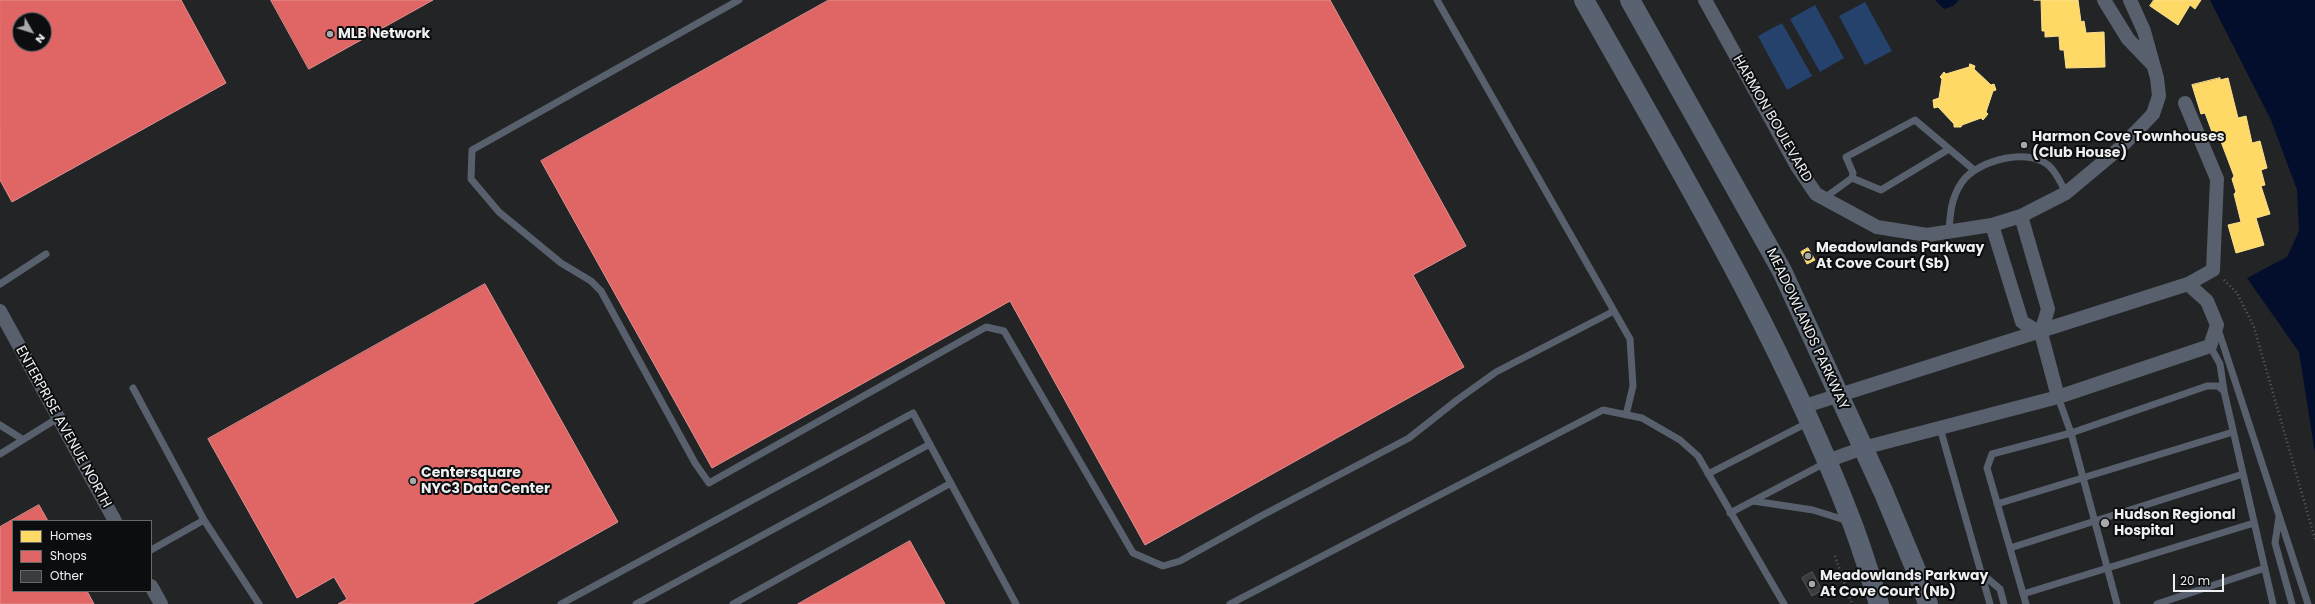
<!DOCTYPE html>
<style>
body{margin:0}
#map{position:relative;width:2315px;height:604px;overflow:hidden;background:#232425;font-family:Poppins,sans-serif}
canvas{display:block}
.legend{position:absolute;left:12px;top:520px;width:140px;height:72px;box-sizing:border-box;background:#0c0d0e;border:1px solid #666768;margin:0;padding:5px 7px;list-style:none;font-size:12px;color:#eeeff0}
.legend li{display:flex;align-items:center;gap:8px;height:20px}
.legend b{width:20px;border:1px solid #666768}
.north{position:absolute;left:12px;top:12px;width:40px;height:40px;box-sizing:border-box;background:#0c0d0e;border:1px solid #666768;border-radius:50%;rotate:129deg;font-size:11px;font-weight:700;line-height:16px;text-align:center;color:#eeeff0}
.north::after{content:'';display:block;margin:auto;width:14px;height:18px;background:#a7a8a9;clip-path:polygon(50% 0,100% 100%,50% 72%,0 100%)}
.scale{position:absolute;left:2173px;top:574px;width:51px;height:18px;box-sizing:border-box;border:2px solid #eeeff0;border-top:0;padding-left:5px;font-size:12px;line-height:14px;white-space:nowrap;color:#eeeff0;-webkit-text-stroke:3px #0c0d0e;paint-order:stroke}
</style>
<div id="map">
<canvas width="2315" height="604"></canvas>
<ul class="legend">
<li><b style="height:11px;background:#ffd966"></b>Homes</li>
<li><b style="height:11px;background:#e06666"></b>Shops</li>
<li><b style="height:11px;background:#3b3c3d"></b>Other</li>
</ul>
<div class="north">N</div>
<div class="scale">20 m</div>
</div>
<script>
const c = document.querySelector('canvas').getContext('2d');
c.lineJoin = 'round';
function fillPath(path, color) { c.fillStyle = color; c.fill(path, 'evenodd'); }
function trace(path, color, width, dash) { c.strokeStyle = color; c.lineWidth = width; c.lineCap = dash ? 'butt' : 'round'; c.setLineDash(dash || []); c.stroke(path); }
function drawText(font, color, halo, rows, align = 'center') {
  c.font = font + ' Poppins,sans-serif'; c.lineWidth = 4; c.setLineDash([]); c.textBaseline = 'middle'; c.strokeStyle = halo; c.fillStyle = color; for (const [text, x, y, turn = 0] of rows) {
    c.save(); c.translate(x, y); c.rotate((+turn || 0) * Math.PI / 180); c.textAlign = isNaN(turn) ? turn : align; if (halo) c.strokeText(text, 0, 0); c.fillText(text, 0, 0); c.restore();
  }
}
fillPath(new Path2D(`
 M 1865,2 L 1892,51 L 1865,65 L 1839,16 Z
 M 1815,5 L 1844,58 L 1820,72 L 1790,19 Z
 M 1782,23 L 1812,76 L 1787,90 L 1758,36 Z`), '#25426c');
fillPath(new Path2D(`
 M 1935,0 L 1959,0 L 1953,6 L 1944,9 Z
 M 2210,0 L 2315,0 L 2315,453 L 2299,352 L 2247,278 L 2287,257 L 2299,231 L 2297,190 L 2271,120 Z`), '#030e2d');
const homes = new Path2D(`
 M 2034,0 L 2078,0 L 2081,22 L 2084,21 L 2086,33 L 2104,32 L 2105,67 L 2066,68 L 2064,50 L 2060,50 L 2059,36 L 2045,37 L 2045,31 L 2042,31 L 2041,0 Z
 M 2154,0 L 2201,0 L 2195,9 L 2190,5 L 2178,25 L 2150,6 Z
 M 1970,64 L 1975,66 L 1974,69 L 1991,85 L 1994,84 L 1996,90 L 1993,91 L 1986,112 L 1988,114 L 1983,120 L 1981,118 L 1962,125 L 1961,127 L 1954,127 L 1954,124 L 1938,107 L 1934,108 L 1933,100 L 1939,98 L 1942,79 L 1940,77 L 1944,72 L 1946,74 L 1969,67 Z
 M 2220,78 L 2220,80 L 2228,78 L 2238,118 L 2246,116 L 2252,143 L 2260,141 L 2267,168 L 2261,170 L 2265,185 L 2261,186 L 2270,214 L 2256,218 L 2264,245 L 2236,253 L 2228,225 L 2241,222 L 2234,194 L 2236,192 L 2232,179 L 2234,176 L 2220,139 L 2215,140 L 2205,113 L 2201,114 L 2192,85 Z
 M 1808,248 L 1815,260 L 1807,264 L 1801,252 Z`);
fillPath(homes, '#ffd966');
trace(homes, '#fae08f', 1);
const shops = new Path2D(`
 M 0,0 L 181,0 L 226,83 L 12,202 L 0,180 ZM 20,20 L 44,20 L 44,44 L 20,44 Z
 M 271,0 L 433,0 L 309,69 Z
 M 829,0 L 1330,0 L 1466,246 L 1413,275 L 1464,367 L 1145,545 L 1010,301 L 712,468 L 541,161 Z
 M 485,284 L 618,522 L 472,604 L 338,604 L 347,599 L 334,577 L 297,598 L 208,439 Z
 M 39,505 L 48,521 L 13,521 L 13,591 L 87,591 L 94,604 L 0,604 L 0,527 Z
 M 910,541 L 945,604 L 798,604 Z`);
fillPath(shops, '#e06666');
trace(shops, '#e48f8f', 1);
const building = new Path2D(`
 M 1812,572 L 1822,590 L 1812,596 L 1802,578 Z`);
fillPath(building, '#3b3c3d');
trace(building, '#575859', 1);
trace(new Path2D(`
 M 2224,280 L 2237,293 L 2254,327 L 2315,539
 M 1835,556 L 1852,604`), '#5a6066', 2.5, [1, 3]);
trace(new Path2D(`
 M 739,0 L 472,150 L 471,179 L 499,212 L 561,263 L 591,281 L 601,291 L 695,463 L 709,483 L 986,327 L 1004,331 L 1133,553 L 1163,566 L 1180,561 L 1261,516 L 1409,438 L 1457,400 L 1496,372 L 1614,311
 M 1437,0 L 1630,339 L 1633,386 L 1626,415
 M 1852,178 L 1881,190 L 1949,149
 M 1823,199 L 1852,178 L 1853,173 L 1846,157 L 1915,120 L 1974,170
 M 1949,232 C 1950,214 1951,198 1962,182 C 1977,160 2033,145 2052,169 C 2058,176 2062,185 2066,193
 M 0,284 L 46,254
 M 2218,329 L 2308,604
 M 2210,346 L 2220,364 L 2224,391
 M 133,388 L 204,520
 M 2058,397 L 2071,433 L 2117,604
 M 0,425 L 22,439
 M 1940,428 L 1990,604
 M 0,454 L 58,418
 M 1708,474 L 1809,422
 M 1753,501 L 1813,510 L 1848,521
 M 1997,504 L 2233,432
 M 1730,513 L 1827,462
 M 2279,517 L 2275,543 L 2292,604
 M 2010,548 L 2243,474
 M 151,550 L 204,520 L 259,604
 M 1981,573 L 2000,589 L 2004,604
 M 2023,594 L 2254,523
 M 561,604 L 913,413 L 1016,604
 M 636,604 L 930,444
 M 733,604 L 951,483
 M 1230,604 L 1603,410 L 1642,418 L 1680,440 L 1698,456 L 1784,604
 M 2026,604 L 1987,468 L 1992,454 L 2071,433 L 2207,386 L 2218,386 L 2224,391 L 2273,604
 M 2157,604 L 2265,568`), '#57606c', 7);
trace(new Path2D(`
 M 1705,0 L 1797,166 L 1816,194 L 1877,227 L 1927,235 L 1992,225 L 2021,216 L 2066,193 L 2121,147 L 2153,114 L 2159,96 L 2157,78 L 2144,31 L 2130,0
 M 2104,0 L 2128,39 L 2152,64
 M 2021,216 L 2048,309 L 2041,333 L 2058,397
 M 1992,225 L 2022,322 L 2041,333
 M 0,311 L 115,521
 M 1802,407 L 2188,284 L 2213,270 L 2217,179 L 2185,103
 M 1827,461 L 1863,448 L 2058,397 L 2210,346 L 2217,325 L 2207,301 L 2188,284
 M 151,586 L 161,604`), '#57606c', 14);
trace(new Path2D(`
 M 1584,0 C 1680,170 1781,338 1851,520 C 1862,548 1870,576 1879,604
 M 1630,0 L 1782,271 L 1883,491 L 1918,575 L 1928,604`), '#596270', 20);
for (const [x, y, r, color] of [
 [330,34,4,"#a7a8a9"],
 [2024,145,4,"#a7a8a9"],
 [1808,256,4,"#a7a8a9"],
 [413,481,4,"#a7a8a9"],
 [2105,523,5,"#a7a8a9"],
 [1812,584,4,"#a7a8a9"]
]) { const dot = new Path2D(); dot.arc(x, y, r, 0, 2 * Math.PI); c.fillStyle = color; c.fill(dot); trace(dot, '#0c0d0e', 1.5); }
drawText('bold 14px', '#eeeff0', '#0c0d0e', [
 ["MLB Network",338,34],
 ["Harmon Cove Townhouses",2032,137],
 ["(Club House)",2032,153],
 ["Meadowlands Parkway",1816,248],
 ["At Cove Court (Sb)",1816,264],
 ["Centersquare",421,473],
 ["NYC3 Data Center",421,489],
 ["Hudson Regional",2114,515],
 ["Hospital",2114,531],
 ["Meadowlands Parkway",1820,576],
 ["At Cove Court (Nb)",1820,592]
], 'left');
drawText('14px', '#eeeff0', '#0c0d0e', [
 ["HARMON BOULEVARD",1772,119,60],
 ["MEADOWLANDS PARKWAY",1807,329,65],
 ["ENTERPRISE AVENUE NORTH",63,427,61]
]);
</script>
